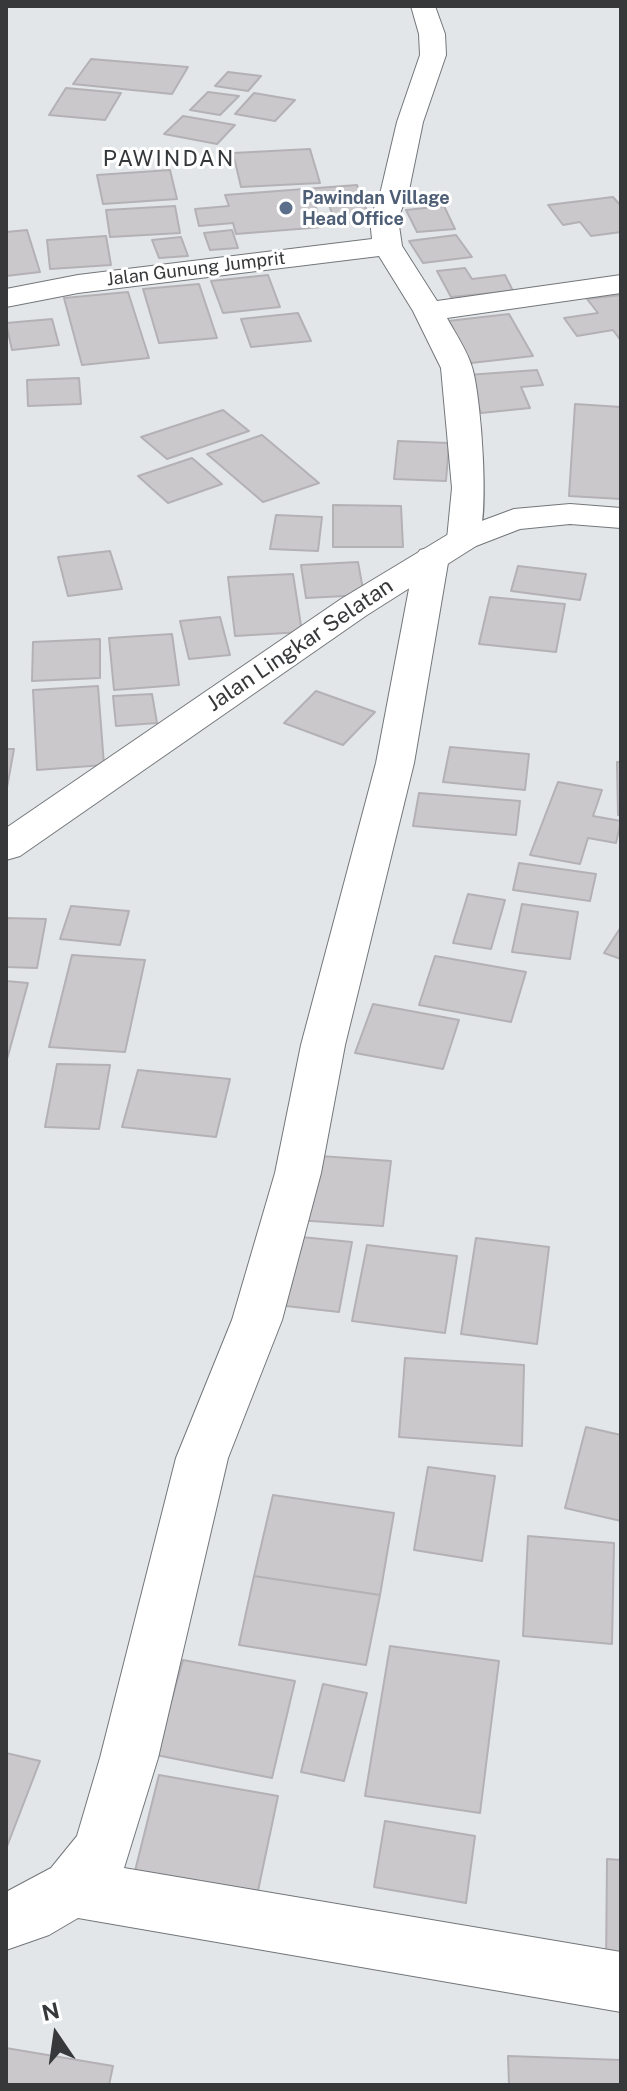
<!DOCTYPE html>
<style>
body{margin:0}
#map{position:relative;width:627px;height:2091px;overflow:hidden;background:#e2e6e9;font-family:"Public Sans",sans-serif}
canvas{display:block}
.frame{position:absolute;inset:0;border:8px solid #37383a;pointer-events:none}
.north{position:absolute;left:16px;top:1995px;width:80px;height:80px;-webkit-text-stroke:6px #fff;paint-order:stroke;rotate:347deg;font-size:22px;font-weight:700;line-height:32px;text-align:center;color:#37383a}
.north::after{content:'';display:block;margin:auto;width:28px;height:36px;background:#37383a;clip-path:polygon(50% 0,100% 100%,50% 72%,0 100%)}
</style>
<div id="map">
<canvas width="627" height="2091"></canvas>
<div class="frame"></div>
<div class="north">N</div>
</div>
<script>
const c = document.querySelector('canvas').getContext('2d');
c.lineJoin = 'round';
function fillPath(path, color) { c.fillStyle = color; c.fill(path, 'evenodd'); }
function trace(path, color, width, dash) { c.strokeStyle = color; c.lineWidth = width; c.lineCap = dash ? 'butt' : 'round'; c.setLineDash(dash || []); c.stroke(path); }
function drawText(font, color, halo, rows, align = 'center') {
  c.font = font + ' "Public Sans",sans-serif'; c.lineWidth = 6; c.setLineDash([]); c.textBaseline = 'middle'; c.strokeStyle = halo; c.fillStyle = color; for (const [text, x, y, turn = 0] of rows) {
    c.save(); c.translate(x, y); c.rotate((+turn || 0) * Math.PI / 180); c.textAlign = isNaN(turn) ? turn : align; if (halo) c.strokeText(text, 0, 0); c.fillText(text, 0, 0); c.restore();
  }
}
const building = new Path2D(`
 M 91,59 L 188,67 L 172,94 L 73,84 Z
 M 228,72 L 261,76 L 248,91 L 215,86 Z
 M 66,88 L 121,93 L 105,120 L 49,115 Z
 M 208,92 L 239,96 L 220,115 L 190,110 Z
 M 254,93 L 295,100 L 275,121 L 235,114 Z
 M 183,116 L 235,125 L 217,144 L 164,134 Z
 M 310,149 L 320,183 L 241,187 L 233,153 Z
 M 170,170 L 177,199 L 103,204 L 97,175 Z
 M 357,185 L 371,221 L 336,223 L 328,203 L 315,205 L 323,227 L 236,234 L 233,223 L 199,226 L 195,209 L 229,206 L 225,195 Z
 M 613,197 L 621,206 L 621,232 L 591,236 L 580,222 L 563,225 L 548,205 Z
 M 175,206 L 180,233 L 110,237 L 106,210 Z
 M 444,206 L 455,229 L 417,232 L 406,210 Z
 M 27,230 L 40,272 L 6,276 L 6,232 Z
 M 232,230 L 238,248 L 210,250 L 204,233 Z
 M 456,235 L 472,257 L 423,263 L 409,241 Z
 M 106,236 L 111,265 L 50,269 L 47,240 Z
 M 181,237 L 188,256 L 159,258 L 152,240 Z
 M 465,268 L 472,279 L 505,275 L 513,291 L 451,297 L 437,271 Z
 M 268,275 L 280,307 L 223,313 L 211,281 Z
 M 199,284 L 217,338 L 159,343 L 143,289 Z
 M 128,292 L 149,358 L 82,365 L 64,298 Z
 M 621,295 L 621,341 L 613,330 L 577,336 L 564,318 L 598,313 L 587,299 Z
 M 298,313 L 311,341 L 251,347 L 241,319 Z
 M 509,314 L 533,356 L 471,363 L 448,321 Z
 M 52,319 L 59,345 L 12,350 L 6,323 Z
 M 537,370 L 543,385 L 521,387 L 530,408 L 481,413 L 467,375 Z
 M 79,378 L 81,404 L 28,406 L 27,380 Z
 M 575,404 L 621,407 L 621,499 L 569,496 Z
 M 223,410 L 249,431 L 167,459 L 141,437 Z
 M 262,435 L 319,483 L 263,502 L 207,454 Z
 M 398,441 L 449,443 L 446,481 L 394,479 Z
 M 192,458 L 222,484 L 168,503 L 138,476 Z
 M 333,505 L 401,506 L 403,547 L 333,547 Z
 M 276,515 L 322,517 L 318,551 L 270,549 Z
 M 110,551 L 122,589 L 68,596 L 58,557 Z
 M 358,562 L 364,595 L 306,598 L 301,565 Z
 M 518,566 L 586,574 L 580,600 L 511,591 Z
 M 293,574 L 302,632 L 235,636 L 228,577 Z
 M 490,597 L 565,604 L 556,652 L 479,644 Z
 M 220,617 L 230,655 L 189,659 L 180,621 Z
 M 172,634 L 179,685 L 114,690 L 109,638 Z
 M 100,639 L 100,678 L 32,681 L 33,642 Z
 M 98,686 L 104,765 L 37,770 L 33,690 Z
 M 316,691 L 375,712 L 343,745 L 284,723 Z
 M 152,694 L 157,723 L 116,726 L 113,696 Z
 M 450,747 L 529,754 L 525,790 L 443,782 Z
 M 6,749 L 14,749 L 6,793 Z
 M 617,762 L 621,762 L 621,815 L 618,815 Z
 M 558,782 L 602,790 L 593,816 L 621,821 L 616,843 L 588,838 L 580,864 L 530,855 Z
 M 419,793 L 520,801 L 516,835 L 413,826 Z
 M 519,863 L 596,874 L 590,901 L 513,890 Z
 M 468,894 L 505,900 L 491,949 L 453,943 Z
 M 522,904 L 578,912 L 570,959 L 512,952 Z
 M 71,906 L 129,911 L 120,945 L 60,939 Z
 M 6,918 L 46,919 L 37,968 L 6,967 Z
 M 621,927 L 621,959 L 604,953 Z
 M 72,955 L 145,960 L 125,1052 L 49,1047 Z
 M 435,956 L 526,972 L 511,1022 L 419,1005 Z
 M 6,981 L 28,983 L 6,1063 Z
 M 373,1004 L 459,1020 L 443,1069 L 355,1053 Z
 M 57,1064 L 110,1065 L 99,1129 L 45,1127 Z
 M 138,1070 L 230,1079 L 216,1137 L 122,1127 Z
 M 306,1155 L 391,1161 L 383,1226 L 297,1220 Z
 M 291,1236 L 352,1242 L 339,1312 L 277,1305 Z
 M 476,1238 L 549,1247 L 537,1344 L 461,1334 Z
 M 367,1245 L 457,1256 L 445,1333 L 352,1321 Z
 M 405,1358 L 524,1365 L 522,1446 L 399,1437 Z
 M 586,1427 L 621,1435 L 621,1521 L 565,1508 Z
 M 428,1467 L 495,1476 L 482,1561 L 414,1550 Z
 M 273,1495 L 394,1513 L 380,1595 L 254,1576 Z
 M 528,1536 L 614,1543 L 612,1644 L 523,1636 Z
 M 254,1576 L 380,1595 L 366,1665 L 239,1645 Z
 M 390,1646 L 499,1661 L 480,1813 L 365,1796 Z
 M 183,1660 L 295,1681 L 272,1778 L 156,1755 Z
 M 323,1684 L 367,1693 L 344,1781 L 301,1772 Z
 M 6,1753 L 40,1761 L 6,1849 Z
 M 159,1775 L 278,1796 L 255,1905 L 132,1883 Z
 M 385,1821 L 475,1836 L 466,1903 L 374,1887 Z
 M 607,1859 L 621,1860 L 621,1970 L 606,1969 Z
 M 6,2048 L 113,2066 L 109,2085 L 6,2085 Z
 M 508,2056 L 621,2060 L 621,2085 L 509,2085 Z`);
fillPath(building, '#cbc8cc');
trace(building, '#b4b1b5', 2);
const minor = new Path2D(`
 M 411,6 L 435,6 L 445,34 L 446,55 L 423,122 L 409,190 L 398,219 L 402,246 L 437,301 L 621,275 L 621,293 L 447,318 C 455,333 467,350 472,367 C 481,395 491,525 476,546 L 464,549 L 452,546 L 447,539 L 452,488 L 441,368 L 413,311 L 379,256 L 78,293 L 6,307 L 6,289 L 78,275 L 372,239 L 370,219 L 381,190 L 397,122 L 420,55 L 419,34 Z
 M 432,547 L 444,550 L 449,557 L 414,763 L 345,1045 L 321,1173 L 282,1320 L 228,1458 L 158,1758 L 124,1868 L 621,1952 L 621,2012 L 78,1918 L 49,1935 L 6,1950 L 6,1892 L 51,1868 L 77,1836 L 100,1758 L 176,1458 L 232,1320 L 275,1173 L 301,1045 L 376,763 L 415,557 L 420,550 Z`);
const tertiary = new Path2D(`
 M 570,504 L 621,508 L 621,528 L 570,524 L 520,529 L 476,546 L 367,615 L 20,856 L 6,860 L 6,828 L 341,599 L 452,532 L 514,509 Z`);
trace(minor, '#73777a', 2);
trace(tertiary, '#73777a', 2);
fillPath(minor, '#fff');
fillPath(tertiary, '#fff');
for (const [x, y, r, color] of [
 [286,208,8,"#5c6f8a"]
]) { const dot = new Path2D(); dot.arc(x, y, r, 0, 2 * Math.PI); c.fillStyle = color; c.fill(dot); trace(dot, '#fff', 3); }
drawText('bold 18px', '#4e5e75', '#fff', [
 ["Pawindan Village",302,198],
 ["Head Office",302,219]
], 'left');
drawText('18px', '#37383a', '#fff', [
 ["Jalan Gunung Jumprit",196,269,-7]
]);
c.letterSpacing = '2px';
drawText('22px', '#35383b', '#fff', [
 ["PAWINDAN",169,159]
]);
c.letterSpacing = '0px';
drawText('22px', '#37383a', '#fff', [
 ["Jalan Lingkar Selatan",300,645,-34]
]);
</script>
